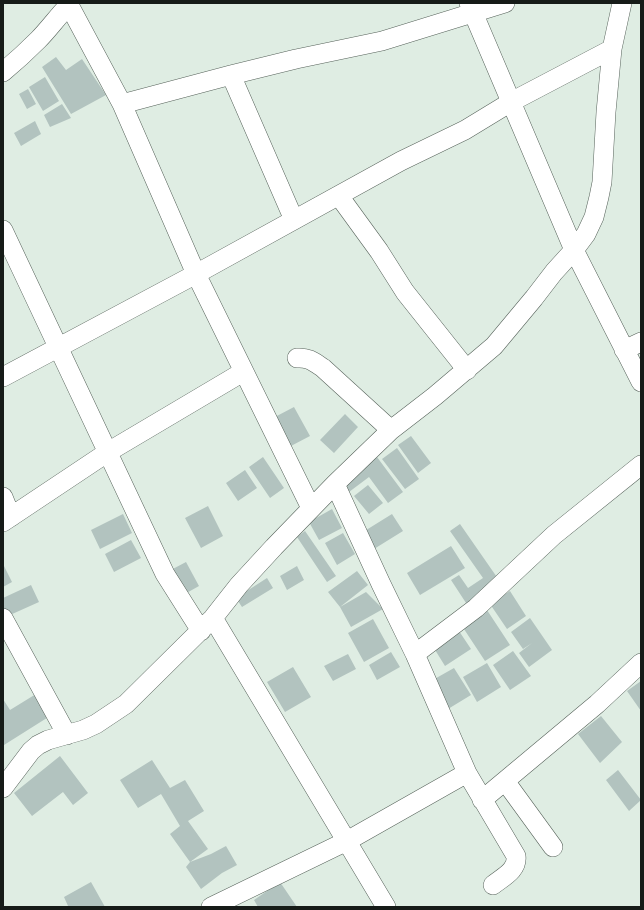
<!DOCTYPE html>
<style>
body{margin:0}
#map{position:relative;width:644px;height:910px;overflow:hidden;background:#dfede3;font-family:Rubik,sans-serif}
canvas{display:block}
.frame{position:absolute;inset:0;border:4px solid #161b18;pointer-events:none}
</style>
<div id="map">
<canvas width="644" height="910"></canvas>
<div class="frame"></div>
</div>
<script>
const c = document.querySelector('canvas').getContext('2d');
c.lineJoin = 'round';
function fillPath(path, color) { c.fillStyle = color; c.fill(path, 'evenodd'); }
function trace(path, color, width, dash) { c.strokeStyle = color; c.lineWidth = width; c.lineCap = dash ? 'butt' : 'round'; c.setLineDash(dash || []); c.stroke(path); }
fillPath(new Path2D(`
 M 56,57 L 66,70 L 82,59 L 106,95 L 71,114 L 42,67 Z
 M 45,77 L 59,101 L 43,111 L 29,87 Z
 M 28,89 L 36,104 L 27,109 L 19,94 Z
 M 62,104 L 71,118 L 50,127 L 44,115 Z
 M 35,121 L 41,134 L 21,146 L 14,133 Z
 M 294,407 L 310,436 L 289,447 L 273,418 Z
 M 345,414 L 358,427 L 334,453 L 320,440 Z
 M 411,436 L 431,463 L 418,473 L 398,445 Z
 M 397,448 L 419,479 L 405,489 L 382,459 Z
 M 263,457 L 284,488 L 270,498 L 249,467 Z
 M 377,457 L 403,492 L 388,503 L 369,477 L 349,492 L 342,483 Z
 M 245,470 L 257,488 L 238,501 L 226,483 Z
 M 368,485 L 383,503 L 369,514 L 354,496 Z
 M 208,506 L 223,536 L 201,548 L 185,518 Z
 M 332,509 L 342,528 L 319,540 L 309,522 Z
 M 123,514 L 132,533 L 100,549 L 91,530 Z
 M 392,514 L 403,531 L 374,549 L 363,532 Z
 M 460,524 L 501,583 L 468,606 L 451,580 L 459,575 L 468,588 L 483,578 L 450,531 Z
 M 305,531 L 336,576 L 327,582 L 297,537 Z
 M 343,533 L 355,554 L 337,565 L 325,543 Z
 M 131,540 L 141,558 L 114,572 L 105,554 Z
 M 451,546 L 465,568 L 420,595 L 407,573 Z
 M 186,562 L 199,586 L 183,595 L 169,571 Z
 M 3,564 L 12,582 L 3,587 Z
 M 297,566 L 304,580 L 287,590 L 280,576 Z
 M 357,571 L 368,585 L 340,607 L 328,592 Z
 M 267,578 L 273,588 L 242,607 L 236,598 Z
 M 31,585 L 39,602 L 10,615 L 3,610 L 3,598 Z
 M 510,591 L 526,616 L 507,629 L 490,604 Z
 M 366,592 L 383,609 L 351,627 L 340,607 Z
 M 485,607 L 510,645 L 485,661 L 460,623 Z
 M 530,618 L 552,650 L 529,667 L 519,653 L 532,643 L 523,649 L 511,632 Z
 M 373,619 L 389,648 L 364,662 L 348,633 Z
 M 457,628 L 471,649 L 445,666 L 432,645 Z
 M 513,651 L 531,676 L 510,690 L 493,665 Z
 M 391,652 L 400,667 L 377,680 L 369,665 Z
 M 348,654 L 356,669 L 333,681 L 324,666 Z
 M 487,663 L 501,687 L 477,702 L 463,677 Z
 M 293,667 L 311,697 L 285,712 L 267,682 Z
 M 454,668 L 471,695 L 448,709 L 431,681 Z
 M 641,681 L 641,711 L 627,691 Z
 M 36,694 L 50,716 L 4,745 L 3,743 L 3,699 L 10,710 Z
 M 601,716 L 622,742 L 600,763 L 578,734 Z
 M 60,756 L 88,793 L 73,805 L 63,792 L 32,816 L 14,793 Z
 M 152,760 L 170,788 L 185,780 L 204,811 L 188,821 L 208,849 L 190,862 L 211,854 L 226,846 L 237,865 L 222,873 L 201,889 L 186,867 L 190,862 L 170,834 L 180,826 L 161,794 L 138,808 L 120,780 Z
 M 618,770 L 641,800 L 629,811 L 606,780 Z
 M 91,882 L 105,907 L 64,907 L 68,906 L 64,897 Z
 M 280,882 L 297,907 L 258,907 L 254,900 Z`), '#b2c3bf');
const minor = new Path2D(`
 M 469,3 L 574,250 L 641,382
 M 69,5 L 122,104 L 196,274 L 311,508
 M 3,72 C 15,62 27,51 38,40 C 49,29 58,16 69,5 L 69,3
 M 231,75 L 294,220
 M 122,104 L 231,75 L 296,59 L 382,41 L 505,3
 M 339,196 L 379,251 L 405,292 L 467,370
 M 3,230 L 165,574 L 201,631
 M 624,350 L 641,342
 M 297,358 C 308,357 314,362 323,368 L 391,430
 M 3,377 L 196,274 L 401,161 L 465,130 L 511,102 L 612,49
 M 335,484 L 381,584 L 415,654 L 467,773 L 516,856 C 518,870 503,877 493,885
 M 3,497 L 11,517
 M 3,522 L 108,452 L 243,372
 M 3,618 L 67,735
 M 213,618 L 386,907
 M 415,654 L 476,608 L 554,535 L 641,465
 M 505,781 L 553,847
 M 3,788 L 31,751 L 38,745 L 48,740 L 83,730 L 96,724 L 126,704 L 213,618 L 239,585 L 274,547 L 335,484 L 391,430 L 435,396 L 494,346 L 534,298 L 554,272 L 574,250 L 586,234 L 594,217 L 599,197 L 602,182 L 606,112 L 612,49 L 622,3
 M 482,800 L 597,704 L 641,663
 M 211,907 L 347,841 L 467,773`);
trace(minor, '#56625a', 20);
trace(minor, '#fff', 19);
</script>
